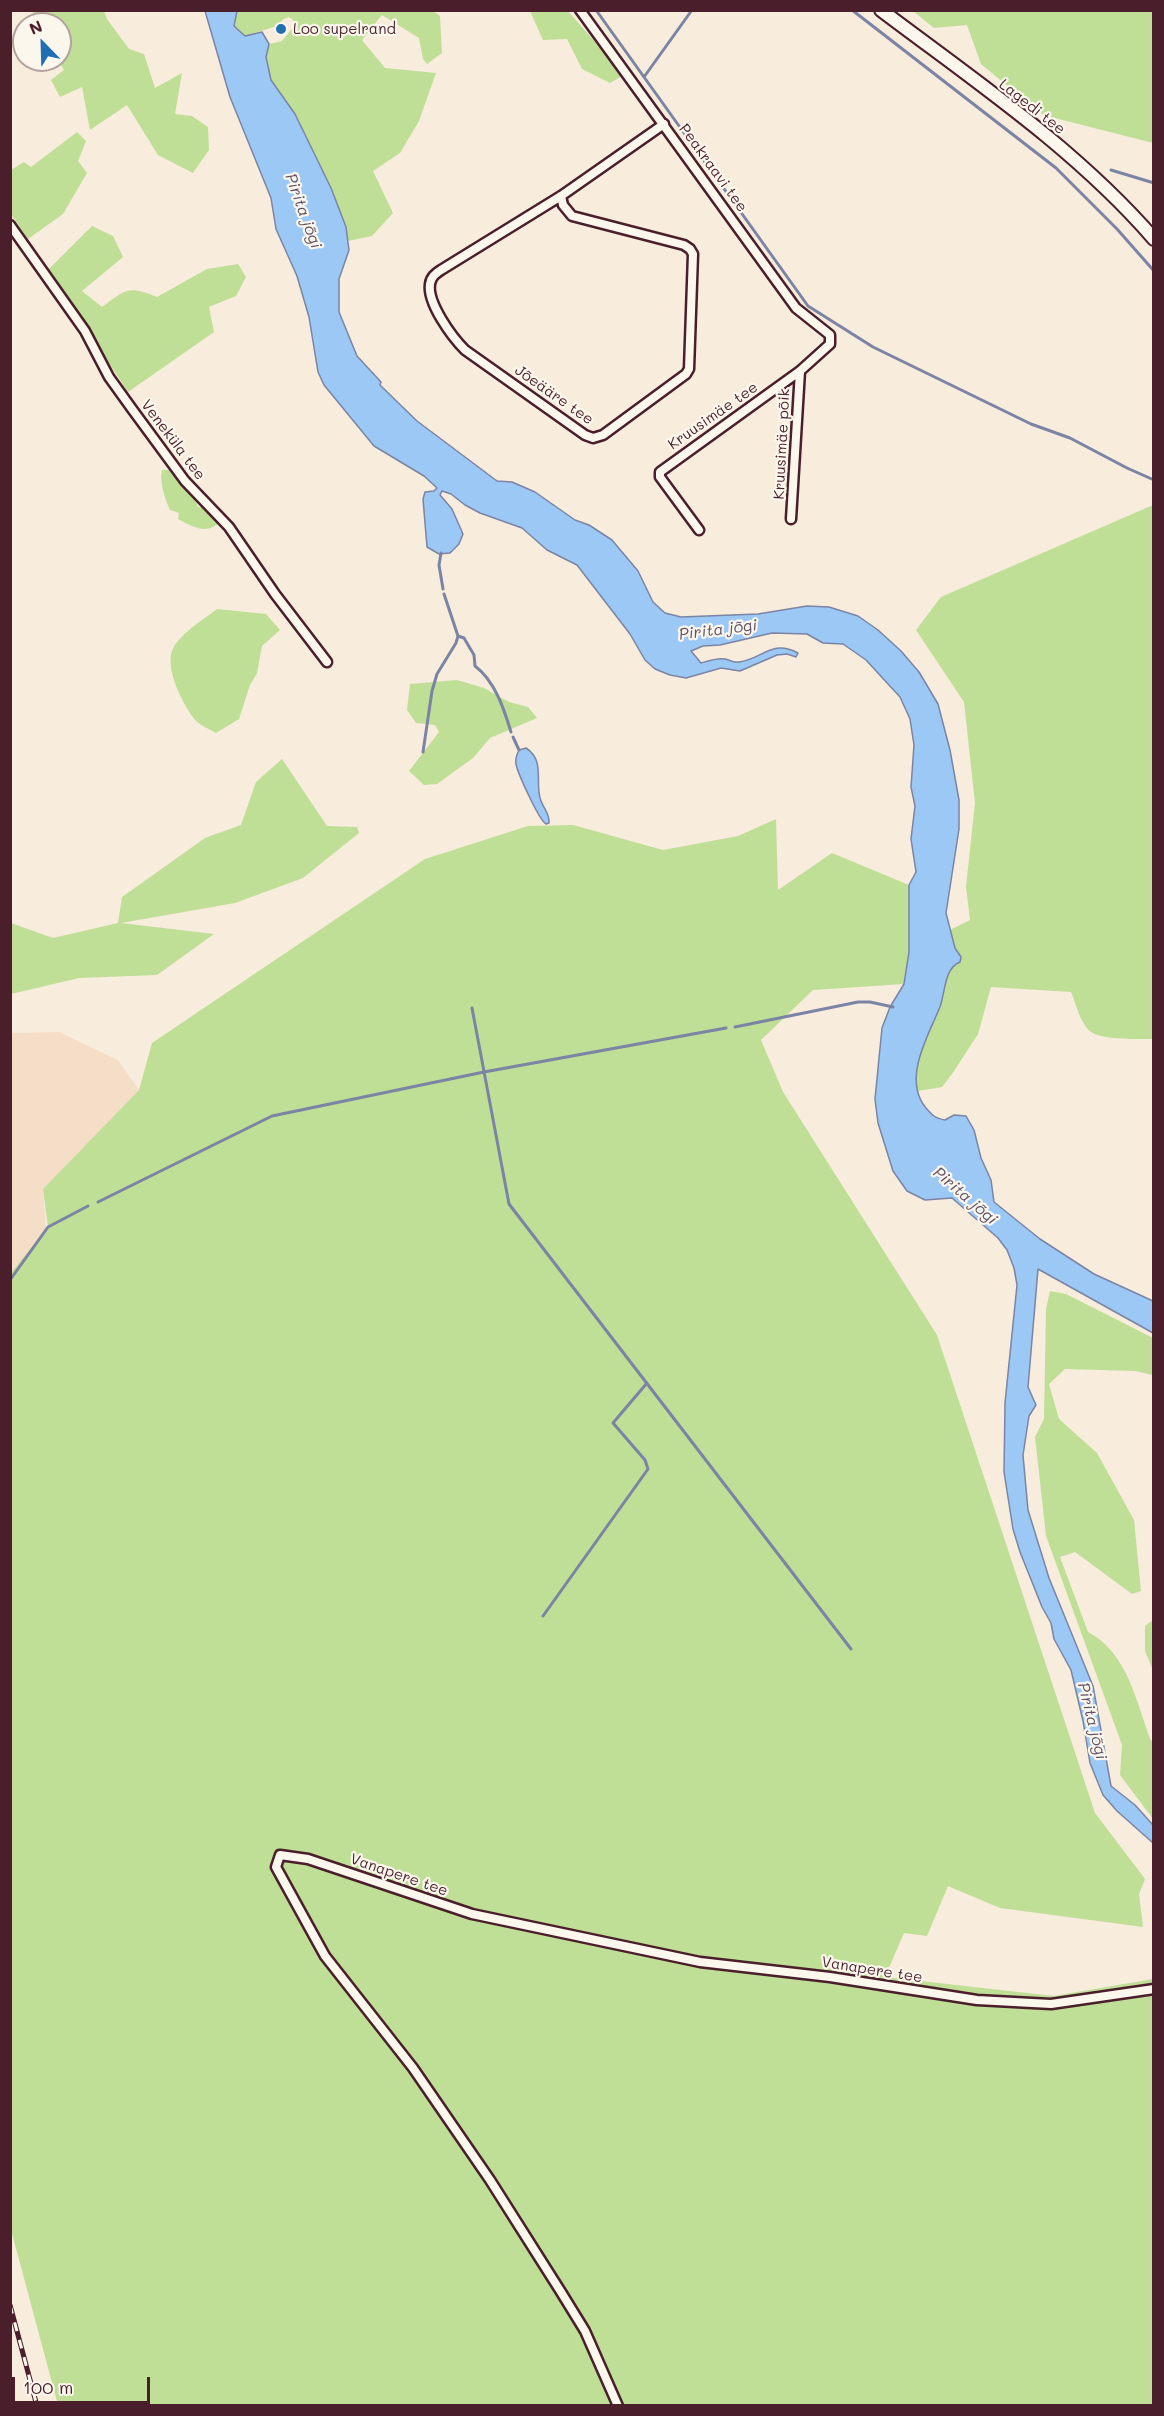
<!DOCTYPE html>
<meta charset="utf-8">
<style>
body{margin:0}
#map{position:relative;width:1164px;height:2416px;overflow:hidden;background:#f8ecdc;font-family:Mali,sans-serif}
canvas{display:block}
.frame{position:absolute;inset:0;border:12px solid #4a1f2b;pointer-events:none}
.north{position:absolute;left:12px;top:12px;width:60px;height:60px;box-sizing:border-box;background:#fbf7ec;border:2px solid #b4a19f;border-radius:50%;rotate:337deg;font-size:16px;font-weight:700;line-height:24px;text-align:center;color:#4a1f2b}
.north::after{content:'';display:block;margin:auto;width:21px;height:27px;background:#1f6fb2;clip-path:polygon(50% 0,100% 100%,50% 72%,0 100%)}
.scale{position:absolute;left:12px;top:2377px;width:138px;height:27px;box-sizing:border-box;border:3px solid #4a1f2b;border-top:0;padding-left:8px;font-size:18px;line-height:21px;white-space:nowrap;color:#4a1f2b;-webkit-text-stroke:4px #fbf7ec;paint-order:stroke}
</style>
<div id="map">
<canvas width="1164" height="2416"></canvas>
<div class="frame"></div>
<div class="north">N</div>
<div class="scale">100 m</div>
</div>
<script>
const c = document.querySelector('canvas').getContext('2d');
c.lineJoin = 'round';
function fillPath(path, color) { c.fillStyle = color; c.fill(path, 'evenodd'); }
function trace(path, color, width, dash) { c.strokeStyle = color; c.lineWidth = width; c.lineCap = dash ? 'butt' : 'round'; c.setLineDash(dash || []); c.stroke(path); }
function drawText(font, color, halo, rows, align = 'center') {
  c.font = font + ' Mali,sans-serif'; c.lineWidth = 4.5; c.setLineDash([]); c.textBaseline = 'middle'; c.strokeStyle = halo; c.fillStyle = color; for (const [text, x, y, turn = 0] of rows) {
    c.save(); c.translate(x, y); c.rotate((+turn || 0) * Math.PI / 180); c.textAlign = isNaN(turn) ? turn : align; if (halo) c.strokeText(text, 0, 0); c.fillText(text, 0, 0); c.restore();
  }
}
fillPath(new Path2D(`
 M 59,1032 L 118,1060 L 139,1090 L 43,1189 L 46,1230 L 11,1275 L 11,1033 Z`), '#f4dec8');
fillPath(new Path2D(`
 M 237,10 L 432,10 L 440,16 L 442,53 L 427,64 L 423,59 L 419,38 L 382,15 L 362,40 L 385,68 L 436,73 L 419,121 L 400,153 L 373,171 L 393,213 L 372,236 L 348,241 L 346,227 L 331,188 L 295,114 L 271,80 L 266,57 L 269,44 L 282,41 L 294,26 L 293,20 L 289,17 L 284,19 L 277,26 L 245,36 L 234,26 Z
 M 32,11 L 104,11 L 107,19 L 129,49 L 144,54 L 155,88 L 182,73 L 175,114 L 192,116 L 208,127 L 209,150 L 193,173 L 158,155 L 127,105 L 90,130 L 82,87 L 60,97 L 51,80 L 64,70 L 58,60 L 60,60 L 60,24 L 37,24 Z
 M 530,11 L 568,11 L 624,75 L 610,83 L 582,69 L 567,39 L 543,40 Z
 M 913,11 L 1153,11 L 1153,143 L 1043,115 L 981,64 L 967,25 L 934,28 Z
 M 77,132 L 86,141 L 78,161 L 87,173 L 63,214 L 28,239 L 11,214 L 11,170 L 24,162 L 31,167 Z
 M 92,226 L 113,236 L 123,257 L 82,291 L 102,307 C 126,289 128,285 157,297 L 207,269 L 238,264 L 246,277 L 236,296 L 209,307 L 214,332 L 128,392 L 48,270 Z
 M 162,470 L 175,470 L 194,497 L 198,507 L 205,507 L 220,522 C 206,535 193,527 178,519 L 179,513 L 170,510 C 165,499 159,481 162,470 Z
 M 1153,505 L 1153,1039 C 1139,1039 1105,1040 1093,1033 C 1081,1027 1076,1003 1071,992 L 991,987 L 978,1034 L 952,1074 L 942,1087 L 918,1091 L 894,1042 L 919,978 L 960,962 L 961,957 L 955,948 L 950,930 L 970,920 L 966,887 L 975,803 L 964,702 L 916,630 L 941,597 Z
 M 217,609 L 266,614 L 280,630 L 262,646 L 257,673 L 250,685 L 239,719 L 216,733 C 210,729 201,726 196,721 C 184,707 165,670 172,651 C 178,635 204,619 217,609 Z
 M 457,680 L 484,688 L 509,702 L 528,707 L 537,718 L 490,738 L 473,758 L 437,784 L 424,785 L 409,771 L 439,732 L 435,725 L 416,723 L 407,710 L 410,684 Z
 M 282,759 L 327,826 L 357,827 L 359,833 L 303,878 L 235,903 L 121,923 L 214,934 L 157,975 L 79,978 L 11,994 L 11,923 L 53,938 L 118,923 L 122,897 L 205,838 L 241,825 L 256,782 Z
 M 776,819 L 778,890 L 832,853 L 909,885 L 909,952 L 904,984 L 813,990 L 761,1040 L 783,1092 L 937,1335 L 1095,1813 L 1145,1879 L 1139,1894 L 1143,1927 L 1000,1908 L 948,1886 L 927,1936 L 904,1933 L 885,1977 L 1054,1996 L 1153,1979 L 1153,2405 L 58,2405 L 10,2226 L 10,1274 L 48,1227 L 43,1189 L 139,1090 L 152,1043 L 425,859 L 528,826 L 573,825 L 663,850 L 738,836 Z
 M 1050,1291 L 1066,1294 L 1153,1338 L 1153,1375 L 1135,1371 L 1065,1369 L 1049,1384 L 1059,1419 L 1097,1453 L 1134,1520 L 1141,1591 L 1132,1594 L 1075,1552 L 1060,1557 L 1088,1632 C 1128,1653 1136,1702 1151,1741 L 1153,1739 L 1153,1819 L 1120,1775 L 1122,1745 L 1046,1536 L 1035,1437 L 1044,1419 L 1046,1309 Z
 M 1153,1620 L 1153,1670 L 1145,1651 L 1145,1626 Z`), '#bfde96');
const water = new Path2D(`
 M 205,11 L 237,11 L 234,26 L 245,36 L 262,32 L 269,44 L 266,57 L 271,80 L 295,114 L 331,188 L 346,227 L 349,250 L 339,279 L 339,312 L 357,356 L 381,382 L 380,385 L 417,421 L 497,481 L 512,482 L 535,492 L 575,520 L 589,525 L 612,540 L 638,571 L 653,602 L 665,613 L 681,617 L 758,614 L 807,606 L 829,607 L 858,616 L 878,630 L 901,651 L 919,672 L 938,704 L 950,750 L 959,800 L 959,829 L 946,913 L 955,948 L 961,957 L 960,962 C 944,968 945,994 940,1007 C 928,1036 902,1079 926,1108 C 933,1116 935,1118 945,1120 L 954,1115 L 966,1116 L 974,1130 L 981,1158 L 991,1180 L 994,1202 L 1040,1239 L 1094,1274 L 1153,1301 L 1153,1333 L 1038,1269 L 1028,1387 L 1036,1405 L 1029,1416 L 1023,1455 L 1028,1510 L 1049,1578 L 1093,1686 L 1111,1786 L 1135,1805 L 1153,1825 L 1153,1843 L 1117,1811 L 1103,1795 L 1090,1763 L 1083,1721 L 1071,1670 L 1054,1639 L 1051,1623 L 1042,1607 L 1020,1552 L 1013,1529 L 1004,1472 L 1005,1403 L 1017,1285 L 1014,1268 L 1007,1250 L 998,1238 L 952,1198 L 925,1200 L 907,1191 L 893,1171 L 878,1123 L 875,1099 L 882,1028 L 890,1007 L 904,984 L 909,952 L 909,885 L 916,872 L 911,839 L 915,806 L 911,787 L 914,745 L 910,719 L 900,697 L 866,660 L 843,644 L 823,643 L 807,634 L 772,633 L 720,645 L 703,646 L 691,651 L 701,663 C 708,661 717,658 725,659 C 730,660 733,663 739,662 C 763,659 771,639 798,653 L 796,657 L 787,654 L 777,655 L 740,671 L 721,668 L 686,678 L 670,675 L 655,669 L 645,660 L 630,634 L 577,565 L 547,550 L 522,528 L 480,513 L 465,505 L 451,494 L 442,491 L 440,495 L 452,509 L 463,534 L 459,544 L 450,553 L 439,554 L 427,547 L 423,499 L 425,492 L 434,491 L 437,488 L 424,476 L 374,446 L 324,385 L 318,372 L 309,317 L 297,276 L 276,229 L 271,198 L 230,97 Z
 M 526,748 C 546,761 534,783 541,801 C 544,809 550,814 549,823 L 546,824 C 539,820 518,774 516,764 C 515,759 517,754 519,750 Z`);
fillPath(water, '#9bc8f5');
trace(water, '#7b84a4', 1.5);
trace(new Path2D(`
 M 596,10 L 808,306 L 873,347 L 1031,424 L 1070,438 L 1127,468 L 1154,480
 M 852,10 L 1056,168 L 1117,229 L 1154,271
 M 644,77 L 692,10
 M 1111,170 L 1154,183
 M 441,553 L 439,565 L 443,589
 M 458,636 L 464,638 L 474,655 L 475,666 C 495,681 504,709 511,732
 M 513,737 L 519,750
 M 423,752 L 432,691 L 437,674 L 456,643 L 458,636 L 444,594
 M 472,1008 L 509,1204 L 851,1649
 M 735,1027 L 858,1002 L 870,1002 L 893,1007
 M 98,1202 L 272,1116 L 484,1072 L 726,1028
 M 10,1280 L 48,1227 L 88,1206
 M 543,1616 L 648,1469 L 645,1460 L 613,1423 L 647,1383`), '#7b84a4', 3);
const street = new Path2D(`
 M 580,10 L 796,308 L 830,335 L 830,344 L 800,371 L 660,472 L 660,477 L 699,530
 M 561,196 L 563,205 L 572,216 L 684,245 L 690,249 L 693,254 L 689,369 L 686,374 L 603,435 L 593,438 L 585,435 L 465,350 C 452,337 427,303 430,284 C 431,277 435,274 441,270 L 561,196 L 664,124
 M 10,225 L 85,331 L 109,377 L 132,409 L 185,481 L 229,527 L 275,594 L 327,662
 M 791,519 L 800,371
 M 618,2406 L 585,2331 L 561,2292 L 490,2180 L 413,2068 L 325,1956 L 276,1867 L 280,1855 L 308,1859 L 472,1914 L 700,1962 L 830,1977 L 977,2000 L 1051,2004 L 1154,1989`);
const secondary = new Path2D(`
 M 881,10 C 975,81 1076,149 1154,239`);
trace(street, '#4a1f2b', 13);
trace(secondary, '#4a1f2b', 16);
trace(street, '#fbf7ec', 8);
trace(secondary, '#fbf7ec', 12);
const rail = new Path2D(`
 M 10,2305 L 37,2406`);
trace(rail, '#4a1f2b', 5);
trace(rail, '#fbf7ec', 3, [9]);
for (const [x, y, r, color] of [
 [281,29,6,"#1f6fb2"]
]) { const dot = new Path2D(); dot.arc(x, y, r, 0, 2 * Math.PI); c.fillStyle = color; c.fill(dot); trace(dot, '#fbf7ec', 2); }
drawText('15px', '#4a1f2b', '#fbf7ec', [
 ["Loo supelrand",293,29]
], 'left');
drawText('15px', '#4a1f2b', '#fbf7ec', [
 ["Lagedi tee",1032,107,38],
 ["Peakraavi tee",713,168,54],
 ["Jõeääre tee",554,395,35],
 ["Kruusimäe tee",713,416,-35],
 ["Veneküla tee",173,440,53],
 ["Kruusimäe põik",782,444,-87],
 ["Vanapere tee",399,1875,19],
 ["Vanapere tee",872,1970,9]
]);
drawText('italic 16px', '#625268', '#fbf7ec', [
 ["Pirita jõgi",303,211,70],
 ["Pirita jõgi",718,630,-7],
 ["Pirita jõgi",965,1196,41],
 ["Pirita jõgi",1092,1721,76]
]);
</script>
